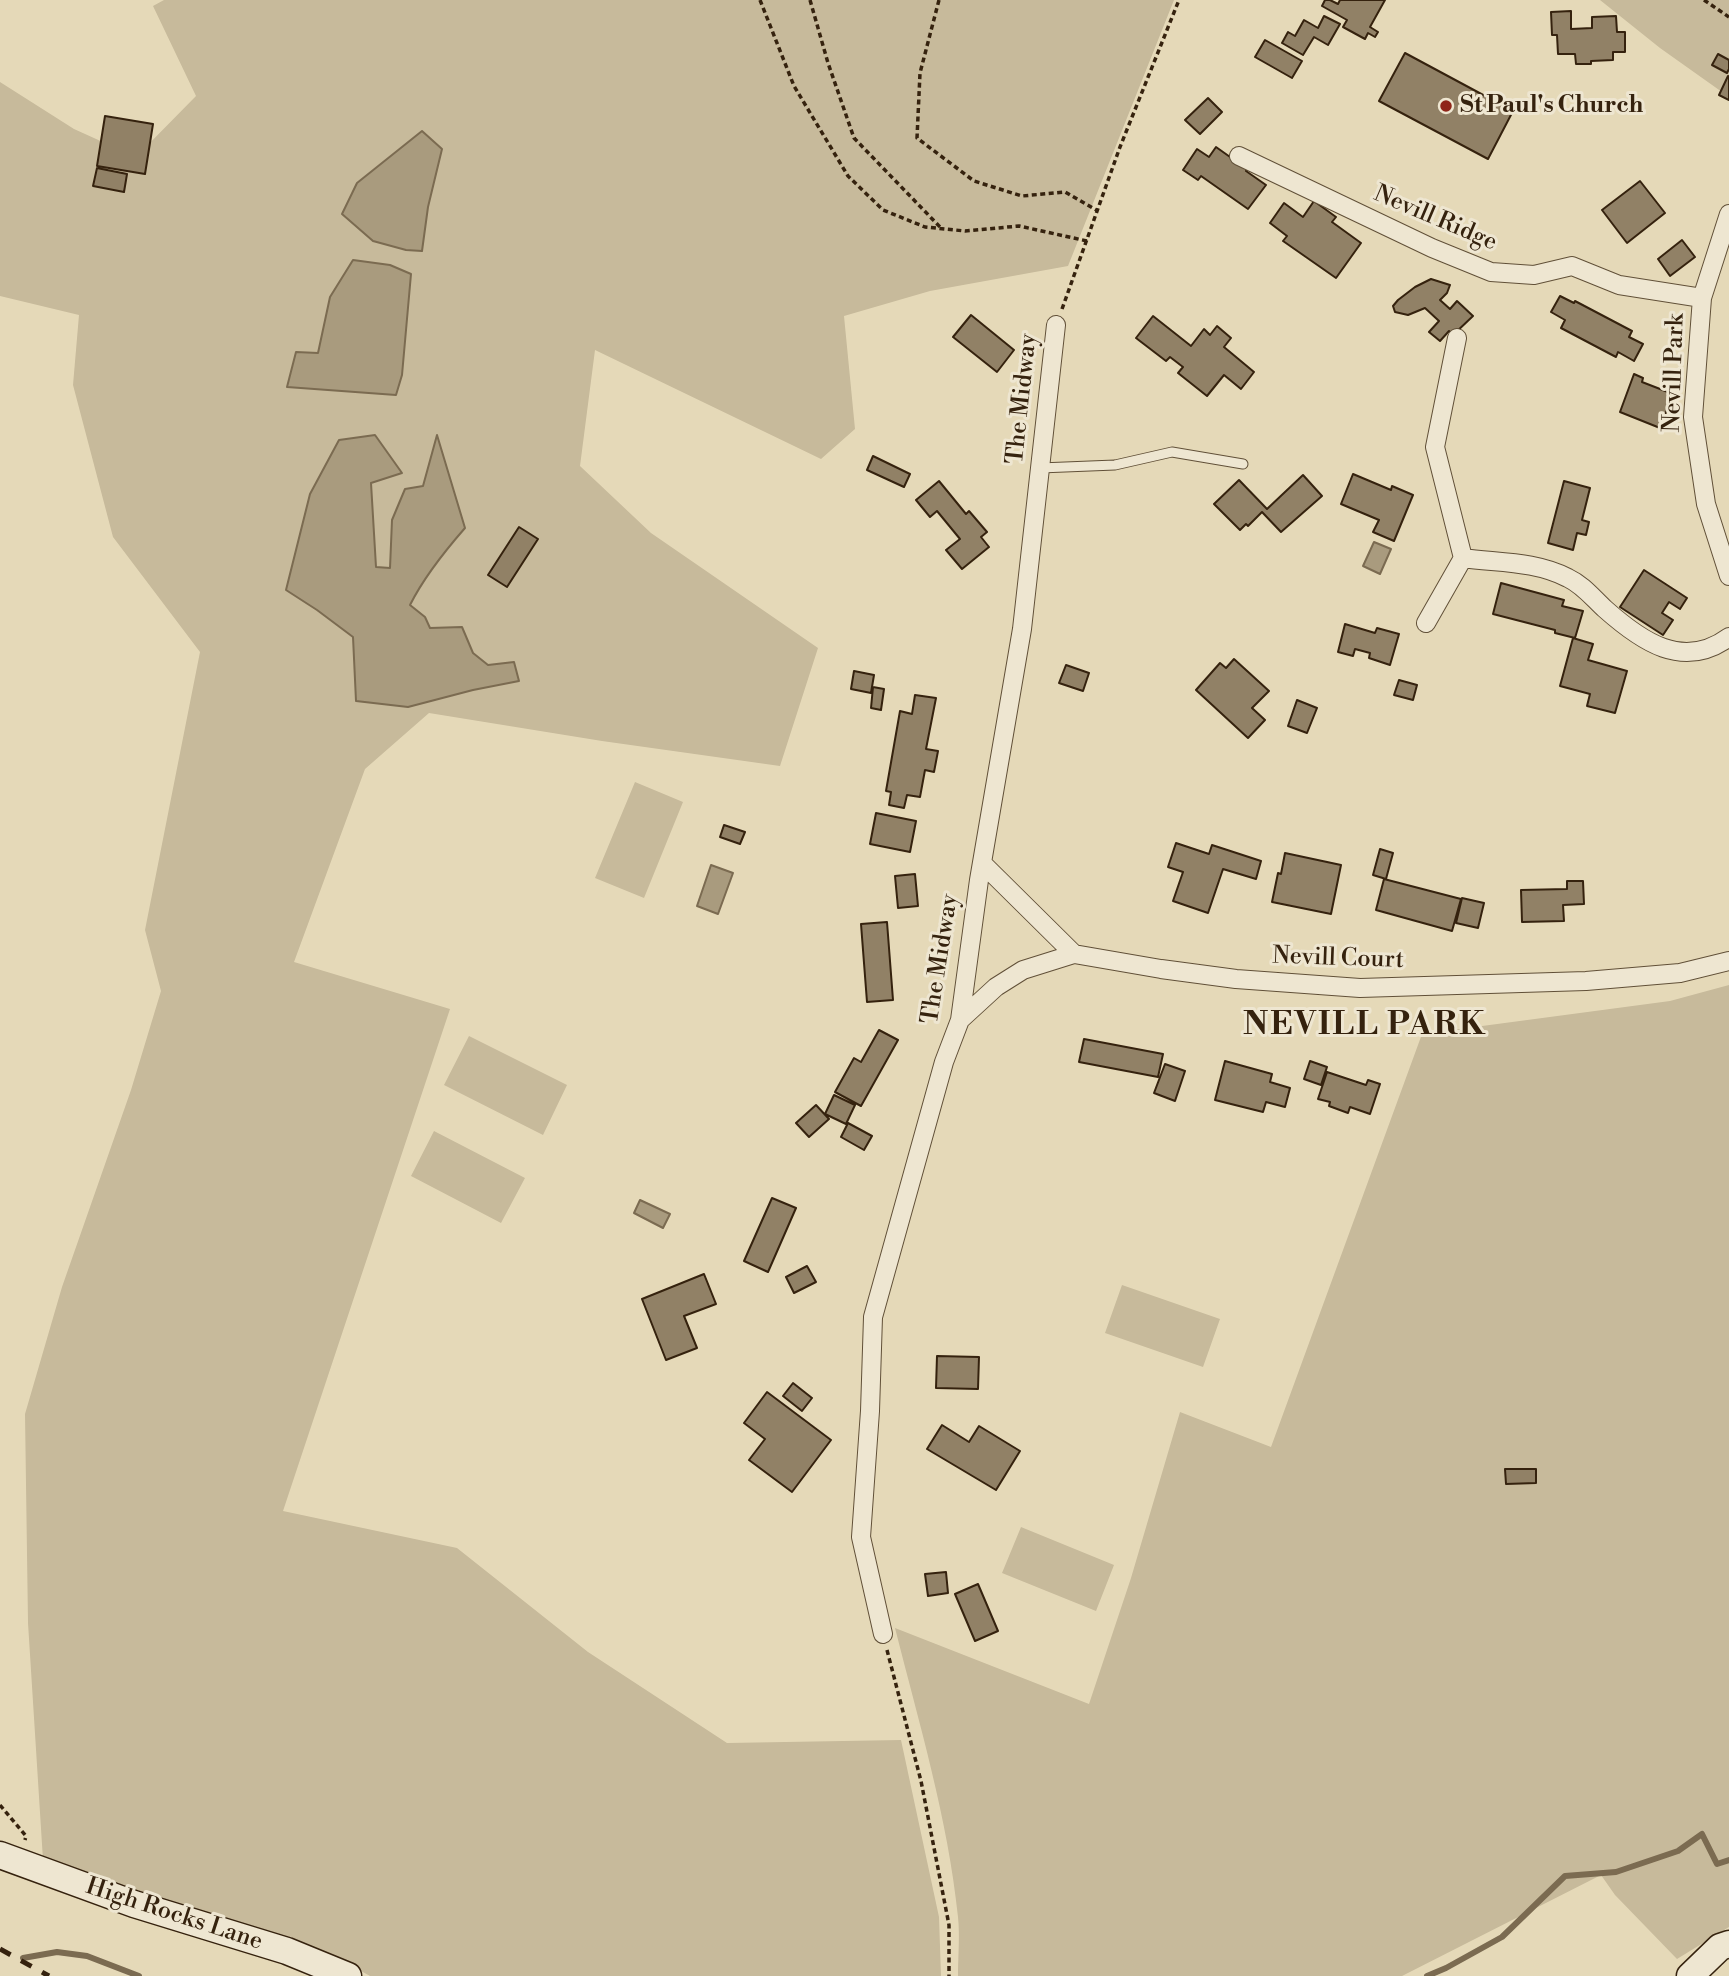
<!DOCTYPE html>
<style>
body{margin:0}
canvas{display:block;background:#e5d9b8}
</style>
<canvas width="1729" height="1976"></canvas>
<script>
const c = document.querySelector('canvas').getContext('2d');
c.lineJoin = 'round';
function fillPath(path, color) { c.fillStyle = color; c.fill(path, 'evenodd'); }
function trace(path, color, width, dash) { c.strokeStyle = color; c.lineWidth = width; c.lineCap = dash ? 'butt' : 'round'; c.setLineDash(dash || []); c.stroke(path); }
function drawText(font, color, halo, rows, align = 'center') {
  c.font = font + ' "Libre Bodoni",serif'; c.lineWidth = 6; c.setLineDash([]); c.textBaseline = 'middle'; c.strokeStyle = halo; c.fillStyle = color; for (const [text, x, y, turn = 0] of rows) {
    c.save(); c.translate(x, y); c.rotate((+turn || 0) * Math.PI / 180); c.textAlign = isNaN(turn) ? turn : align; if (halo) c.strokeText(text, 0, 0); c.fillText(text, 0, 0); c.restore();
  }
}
fillPath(new Path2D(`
 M 164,0 L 1174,0 L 1068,266 L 930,291 L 844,316 L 855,429 L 821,459 L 595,350 L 580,466 L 651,533 L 818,648 L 780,766 L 602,741 L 429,713 L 365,769 L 294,962 L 450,1009 L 283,1511 L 457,1548 L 588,1652 L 727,1743 L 901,1740 L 939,1917 L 941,1976 L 370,1976 L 343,1961 L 43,1860 L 28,1623 L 25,1414 L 62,1287 L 131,1090 L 161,991 L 145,930 L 200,652 L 113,537 L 73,385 L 79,315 L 0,296 L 0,82 L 74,129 L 136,157 L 196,96 L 153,6 Z
 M 1600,0 L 1729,0 L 1729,97 L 1660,48 Z
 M 635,782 L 683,802 L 644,898 L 595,878 Z
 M 1729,985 L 1729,1927 L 1677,1959 L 1615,1895 L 1601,1875 L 1402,1976 L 958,1976 C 958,1957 960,1936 958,1917 C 948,1819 919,1723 895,1628 L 1089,1704 L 1131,1578 L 1180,1412 L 1271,1447 L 1422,1034 L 1670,1001 Z
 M 469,1036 L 567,1085 L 543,1135 L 444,1085 Z
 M 434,1131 L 525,1178 L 501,1223 L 411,1176 Z
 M 1122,1285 L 1220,1319 L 1203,1367 L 1105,1333 Z
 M 1021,1527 L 1114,1565 L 1096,1611 L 1002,1573 Z`), '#c7ba9b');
const water = new Path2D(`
 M 422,131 L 442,149 L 428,207 L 422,251 L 406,250 L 373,241 L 342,214 L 357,183 Z
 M 353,260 L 390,265 L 411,274 L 402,375 L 396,395 L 287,387 L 296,352 L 318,353 L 330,297 Z
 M 375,435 L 402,473 L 371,483 L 376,567 L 390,568 L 392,520 L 405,489 L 423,486 L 437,435 L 465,528 C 444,552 424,577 410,605 L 425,617 L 430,628 L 462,627 L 473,653 L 488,665 L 514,662 L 519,681 L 473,690 L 408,707 L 356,701 L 353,637 L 317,610 L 286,590 L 310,494 L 339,440 Z
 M 1374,542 L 1391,549 L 1380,574 L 1363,566 Z
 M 711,865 L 733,873 L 718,914 L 697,906 Z
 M 640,1200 L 670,1214 L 663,1228 L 634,1213 Z`);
fillPath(water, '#a99b7e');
trace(water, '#7b6b51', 2);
trace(new Path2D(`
 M 23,1958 L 57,1952 L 87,1956 L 139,1976
 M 1427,1976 L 1446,1968 L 1502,1937 L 1565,1876 L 1616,1872 L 1678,1851 L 1702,1834 L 1717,1864 L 1729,1860`), '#7b6b51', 6);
const building = new Path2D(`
 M 1325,0 L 1330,0 L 1338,4 L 1340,0 L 1385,0 L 1370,27 L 1378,32 L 1375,37 L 1368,33 L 1365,39 L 1343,27 L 1347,20 L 1322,6 Z
 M 1571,11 L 1571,29 L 1592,28 L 1592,17 L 1616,16 L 1617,32 L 1625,32 L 1625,52 L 1613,52 L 1613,60 L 1591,61 L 1591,64 L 1576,64 L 1575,54 L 1558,54 L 1557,35 L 1552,35 L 1551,12 Z
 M 1324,16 L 1340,24 L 1328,45 L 1314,37 L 1303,55 L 1282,43 L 1288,32 L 1295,36 L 1304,20 L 1318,28 Z
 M 1265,40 L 1302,61 L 1292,78 L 1255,57 Z
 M 1405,53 L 1513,111 L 1488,159 L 1379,101 Z
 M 1718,54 L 1729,60 L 1729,69 L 1727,73 L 1712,65 Z
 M 1728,76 L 1729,77 L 1729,100 L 1719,95 Z
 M 1208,98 L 1222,112 L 1200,134 L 1185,120 Z
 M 105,116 L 153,124 L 145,174 L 97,166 Z
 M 1216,147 L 1247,169 L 1246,171 L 1266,185 L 1248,209 L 1201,176 L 1198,180 L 1183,170 L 1197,149 L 1209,157 Z
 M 97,168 L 127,174 L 124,192 L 93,186 Z
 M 1640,181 L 1665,213 L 1627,243 L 1602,210 Z
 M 1314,201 L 1336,217 L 1332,222 L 1361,243 L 1336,278 L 1283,241 L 1287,236 L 1270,223 L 1284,203 L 1303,217 Z
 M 1682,240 L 1695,257 L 1670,276 L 1658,259 Z
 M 1431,279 L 1450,285 L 1447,293 L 1440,300 L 1450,309 L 1457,301 L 1473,316 L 1453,335 L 1449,331 L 1440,341 L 1429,332 L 1439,321 L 1425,308 L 1408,315 L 1395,312 L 1393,306 L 1398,300 L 1415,287 Z
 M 1560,296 L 1574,303 L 1575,301 L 1632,331 L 1629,337 L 1643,344 L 1634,361 L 1618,352 L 1616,357 L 1561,328 L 1565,320 L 1551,312 Z
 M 971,315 L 1014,350 L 997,372 L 953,337 Z
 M 1153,316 L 1191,346 L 1204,329 L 1210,335 L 1217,326 L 1231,338 L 1224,347 L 1254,372 L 1241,389 L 1224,375 L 1207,396 L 1178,373 L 1183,367 L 1170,357 L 1166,361 L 1136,338 Z
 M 1634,374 L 1643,378 L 1642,382 L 1673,394 L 1660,428 L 1620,412 Z
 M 873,456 L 910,474 L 904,487 L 867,470 Z
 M 1353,474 L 1391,490 L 1392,486 L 1413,495 L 1394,541 L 1373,532 L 1379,520 L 1341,504 Z
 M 1303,475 L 1322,496 L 1281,532 L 1262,512 L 1248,526 L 1246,524 L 1240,530 L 1214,504 L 1239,480 L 1267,509 Z
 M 939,481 L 966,514 L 969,511 L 987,532 L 981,537 L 989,547 L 962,569 L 946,550 L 960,539 L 937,511 L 930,517 L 916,500 Z
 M 1564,481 L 1590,488 L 1582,520 L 1589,522 L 1586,535 L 1577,533 L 1573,550 L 1548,543 Z
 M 519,527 L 538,539 L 507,587 L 488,575 Z
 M 1644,570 L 1687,598 L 1680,609 L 1669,602 L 1662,613 L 1673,620 L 1663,635 L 1620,607 Z
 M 1501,583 L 1564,600 L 1562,606 L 1583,611 L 1575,638 L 1555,633 L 1555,630 L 1493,614 Z
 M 1345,624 L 1375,633 L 1377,628 L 1399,634 L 1390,665 L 1369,658 L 1370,653 L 1355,649 L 1353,656 L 1338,652 Z
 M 1573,638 L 1593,644 L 1588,660 L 1627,671 L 1615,713 L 1587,706 L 1590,694 L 1560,686 Z
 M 1234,659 L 1269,691 L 1252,708 L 1265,720 L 1248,738 L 1196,690 L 1220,663 L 1226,668 Z
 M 1066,665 L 1089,673 L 1083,691 L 1059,683 Z
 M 854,671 L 874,675 L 871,693 L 851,689 Z
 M 1399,680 L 1417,685 L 1413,700 L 1394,695 Z
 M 873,687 L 884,689 L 881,710 L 871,708 Z
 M 915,695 L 936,698 L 926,749 L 938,751 L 934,772 L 925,770 L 920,797 L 907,795 L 904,808 L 889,805 L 891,792 L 886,791 L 900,711 L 912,714 Z
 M 1297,700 L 1317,708 L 1307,733 L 1288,726 Z
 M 876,813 L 916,821 L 910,852 L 870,844 Z
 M 724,825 L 745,832 L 740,844 L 720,837 Z
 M 1176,843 L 1209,854 L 1212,845 L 1261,861 L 1256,879 L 1223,869 L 1208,913 L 1173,901 L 1183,872 L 1168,867 Z
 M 1380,849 L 1393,853 L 1386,879 L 1373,875 Z
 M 1285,853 L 1341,865 L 1331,914 L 1272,902 L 1278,873 L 1281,874 Z
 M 915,874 L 918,906 L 898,908 L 895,876 Z
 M 1384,879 L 1461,899 L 1452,931 L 1376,910 Z
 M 1567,881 L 1583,881 L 1584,904 L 1563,905 L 1564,921 L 1522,922 L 1521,890 L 1567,889 Z
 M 1462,898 L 1484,903 L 1478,928 L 1456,923 Z
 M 887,922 L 893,1000 L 867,1002 L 861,924 Z
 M 879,1030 L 898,1040 L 861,1106 L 835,1092 L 854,1058 L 861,1062 Z
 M 1084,1039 L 1163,1054 L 1158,1077 L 1079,1062 Z
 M 1225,1061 L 1272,1074 L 1270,1082 L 1290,1088 L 1285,1107 L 1266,1102 L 1263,1112 L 1215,1100 Z
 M 1310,1061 L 1327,1067 L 1321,1085 L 1304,1079 Z
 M 1165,1064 L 1185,1071 L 1175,1101 L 1154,1093 Z
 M 1327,1072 L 1366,1085 L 1368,1080 L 1380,1084 L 1370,1114 L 1350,1107 L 1348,1113 L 1329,1106 L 1330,1102 L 1318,1099 Z
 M 834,1095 L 855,1105 L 846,1124 L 825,1114 Z
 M 816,1105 L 829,1119 L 809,1137 L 796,1123 Z
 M 848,1123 L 872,1136 L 864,1150 L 841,1137 Z
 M 772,1198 L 796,1208 L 768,1272 L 744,1261 Z
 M 807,1266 L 816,1282 L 794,1293 L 786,1277 Z
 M 704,1274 L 716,1304 L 684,1316 L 697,1348 L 666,1360 L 642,1299 Z
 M 937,1356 L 979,1357 L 978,1389 L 936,1388 Z
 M 793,1383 L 812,1398 L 802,1411 L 783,1396 Z
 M 767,1392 L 831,1440 L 792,1492 L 749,1460 L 765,1439 L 744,1423 Z
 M 942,1425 L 969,1442 L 979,1426 L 1020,1451 L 996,1490 L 927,1449 Z
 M 1505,1469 L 1536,1469 L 1536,1483 L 1506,1484 Z
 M 946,1572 L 948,1593 L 928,1596 L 925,1574 Z
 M 978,1584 L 998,1631 L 975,1641 L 955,1594 Z`);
fillPath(building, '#918166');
trace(building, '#35220e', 2);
const lane = new Path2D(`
 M 1040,468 L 1115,465 L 1172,452 L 1243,464`);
const street = new Path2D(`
 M 1239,156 L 1432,248 L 1491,272 L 1534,275 L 1572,266 L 1619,285 L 1702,298
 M 1729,214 L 1702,298 L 1693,417 L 1706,504 L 1729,576
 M 1463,558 C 1499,563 1535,561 1568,578 C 1583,585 1593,598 1605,609 C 1641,641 1683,671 1729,637
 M 1426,623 L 1463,558 L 1435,447 L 1457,338
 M 983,864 L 1074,954 L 1161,969 L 1236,979 L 1360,988 L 1586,981 L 1680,973 L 1729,961
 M 960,1020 L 996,987 L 1023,970 L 1074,954
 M 883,1634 L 861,1537 L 870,1411 L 873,1317 L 944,1062 L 960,1020 L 979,880 L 1022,629 L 1056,325`);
const secondary = new Path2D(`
 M 0,1855 L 134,1904 L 287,1951 L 348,1976
 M 1690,1976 L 1720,1947 L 1729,1944`);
trace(lane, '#615038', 11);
trace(street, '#615038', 20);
trace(secondary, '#35220e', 29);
trace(new Path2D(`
 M 760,0 L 794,86 L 848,176 L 883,210 L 925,227 L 965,231 L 1019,226 L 1087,241
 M 810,0 L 828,63 L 854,138 L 941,228
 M 939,0 L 920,73 L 917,138 L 974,181 L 1022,196 L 1065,192 L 1098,211
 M 1704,0 L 1729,17
 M 1062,309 L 1120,147 L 1179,0
 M 887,1650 L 921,1781 L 949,1925 L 949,1976
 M 0,1805 L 26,1836 L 25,1840`), '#35220e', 3.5, [5, 3.5]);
trace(lane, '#eee6d1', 9);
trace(street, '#eee6d1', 18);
trace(secondary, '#eee6d1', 26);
trace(new Path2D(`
 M 0,1949 L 49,1976`), '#35220e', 5, [12, 12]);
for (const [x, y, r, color] of [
 [1446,106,7,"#8f2418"]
]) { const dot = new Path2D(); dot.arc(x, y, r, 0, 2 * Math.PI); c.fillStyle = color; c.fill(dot); trace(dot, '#eee6d1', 2.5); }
drawText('bold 24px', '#35220e', '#eee6d1', [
 ["St Paul's Church",1460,106]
], 'left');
drawText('24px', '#35220e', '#eee6d1', [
 ["Nevill Ridge",1435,219,23],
 ["Nevill Park",1675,373,-88],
 ["The Midway",1023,399,-84],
 ["The Midway",941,959,-81],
 ["Nevill Court",1338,959,2],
 ["High Rocks Lane",174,1915,18]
]);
c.letterSpacing = '2px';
drawText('bold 32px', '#35220e', '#eee6d1', [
 ["NEVILL PARK",1365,1026]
]);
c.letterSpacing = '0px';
</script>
